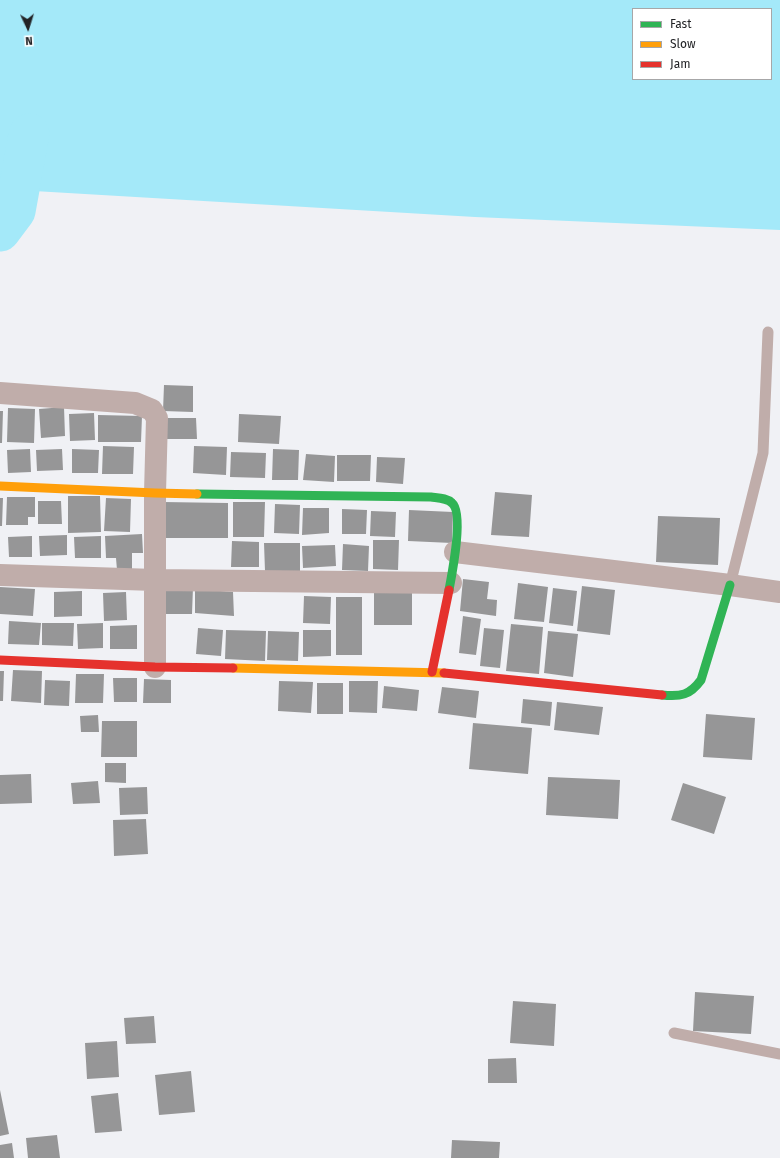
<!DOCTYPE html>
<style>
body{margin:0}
#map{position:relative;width:780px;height:1158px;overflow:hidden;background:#f0f1f5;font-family:"Fira Sans",sans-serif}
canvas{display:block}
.legend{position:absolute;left:632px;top:8px;width:140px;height:72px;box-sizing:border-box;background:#fff;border:1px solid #a7a7a8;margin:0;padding:5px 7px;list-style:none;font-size:12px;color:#222326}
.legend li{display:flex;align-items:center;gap:8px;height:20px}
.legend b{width:20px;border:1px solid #a7a7a8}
.north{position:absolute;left:8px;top:8px;width:40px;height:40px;-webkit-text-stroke:3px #fff;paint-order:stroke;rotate:176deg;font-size:11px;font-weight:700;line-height:16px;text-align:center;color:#222326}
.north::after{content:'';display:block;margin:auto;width:14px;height:18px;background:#222326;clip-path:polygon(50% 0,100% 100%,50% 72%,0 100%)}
</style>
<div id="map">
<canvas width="780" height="1158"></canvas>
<ul class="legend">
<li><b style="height:5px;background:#30b455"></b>Fast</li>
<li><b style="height:5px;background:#ff9f0a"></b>Slow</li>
<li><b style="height:5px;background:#e5322d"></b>Jam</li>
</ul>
<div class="north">N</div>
</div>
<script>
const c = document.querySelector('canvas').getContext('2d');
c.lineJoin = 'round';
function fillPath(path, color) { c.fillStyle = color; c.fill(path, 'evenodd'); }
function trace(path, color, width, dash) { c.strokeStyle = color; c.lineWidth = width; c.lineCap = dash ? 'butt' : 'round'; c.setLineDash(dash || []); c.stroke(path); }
fillPath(new Path2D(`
 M 0,0 L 780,0 L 780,230 L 475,217 L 0,189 ZM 633,9 L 771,9 L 771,79 L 633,79 Z`), '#a4e9f9');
trace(new Path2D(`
 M 0,231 L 15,211 L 29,134`), '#a4e9f9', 41);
fillPath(new Path2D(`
 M 164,385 L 193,386 L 193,412 L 163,411 Z
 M 64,407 L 65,436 L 41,438 L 39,409 Z
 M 8,408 L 35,409 L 34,443 L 7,442 Z
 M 0,411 L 3,411 L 2,443 L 0,443 Z
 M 94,413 L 95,440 L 70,441 L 69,414 Z
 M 239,414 L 281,416 L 279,444 L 238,442 Z
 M 98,415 L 142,416 L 141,442 L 98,442 Z
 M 167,418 L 196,418 L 197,439 L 167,439 Z
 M 103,446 L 134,447 L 133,474 L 102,474 Z
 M 194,446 L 227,447 L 226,475 L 193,473 Z
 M 30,449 L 31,472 L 8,473 L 7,450 Z
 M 62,449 L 63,470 L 37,471 L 36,450 Z
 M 72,449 L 99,450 L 98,473 L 72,473 Z
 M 273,449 L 299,450 L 298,480 L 272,480 Z
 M 231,452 L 266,453 L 265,478 L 230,477 Z
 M 306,454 L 335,456 L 334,482 L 303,480 Z
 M 337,455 L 371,455 L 370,481 L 337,481 Z
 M 377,457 L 405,458 L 403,484 L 376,482 Z
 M 495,492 L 532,495 L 529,537 L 491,535 Z
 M 68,496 L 100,496 L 101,532 L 68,533 Z
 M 7,497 L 35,497 L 35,517 L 28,517 L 28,525 L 6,525 Z
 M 0,498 L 3,498 L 2,526 L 0,526 Z
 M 106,498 L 131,499 L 130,532 L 104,531 Z
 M 38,501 L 61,501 L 62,524 L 38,524 Z
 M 163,502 L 228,503 L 228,538 L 163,538 Z
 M 233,502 L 265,502 L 264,537 L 233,537 Z
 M 275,504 L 300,505 L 299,534 L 274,533 Z
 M 303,508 L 329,508 L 329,533 L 302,535 Z
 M 342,509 L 367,510 L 366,534 L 342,534 Z
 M 409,510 L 453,512 L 452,543 L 408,541 Z
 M 371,511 L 396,512 L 395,537 L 370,536 Z
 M 658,516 L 720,518 L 718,565 L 656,562 Z
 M 142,534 L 143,553 L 132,553 L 132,570 L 117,570 L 116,558 L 106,558 L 105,536 Z
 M 67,535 L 67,555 L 40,556 L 39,536 Z
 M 32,536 L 32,557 L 9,557 L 8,537 Z
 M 101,536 L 101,558 L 75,558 L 74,537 Z
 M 373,540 L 399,540 L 398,570 L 373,569 Z
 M 232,541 L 259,542 L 259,567 L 231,567 Z
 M 264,543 L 300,543 L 300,571 L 265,571 Z
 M 343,544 L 369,546 L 368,571 L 342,570 Z
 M 335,545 L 336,566 L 303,568 L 302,546 Z
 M 463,579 L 489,582 L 487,599 L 497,600 L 496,616 L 460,611 Z
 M 518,583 L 548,587 L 544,622 L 514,619 Z
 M 374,584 L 412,584 L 412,625 L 374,625 Z
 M 582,586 L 615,590 L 610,635 L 577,631 Z
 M 0,587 L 35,589 L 33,616 L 0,614 Z
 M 160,587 L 193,587 L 192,614 L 161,614 Z
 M 553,588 L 577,591 L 573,626 L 549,623 Z
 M 195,589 L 233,592 L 234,616 L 195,613 Z
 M 82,591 L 82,616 L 54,617 L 54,592 Z
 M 126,592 L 127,620 L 104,621 L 103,593 Z
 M 304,596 L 331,597 L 330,624 L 303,623 Z
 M 336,597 L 362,597 L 362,655 L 336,655 Z
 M 463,616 L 481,619 L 476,655 L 459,653 Z
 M 9,621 L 41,623 L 39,645 L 8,644 Z
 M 42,623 L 74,623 L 73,646 L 42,645 Z
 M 103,623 L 103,648 L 78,649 L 77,624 Z
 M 511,624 L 543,627 L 539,674 L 506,671 Z
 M 137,625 L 137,649 L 110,649 L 110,626 Z
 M 198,628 L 223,630 L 221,656 L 196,654 Z
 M 484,628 L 504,630 L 500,668 L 480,666 Z
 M 226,630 L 266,631 L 265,661 L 225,659 Z
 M 303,630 L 331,630 L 331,656 L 303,657 Z
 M 268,631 L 299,632 L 298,661 L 267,660 Z
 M 548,631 L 578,634 L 573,677 L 544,673 Z
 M 13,670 L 42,671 L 41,703 L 11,701 Z
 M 0,671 L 4,671 L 3,701 L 0,701 Z
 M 76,674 L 104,674 L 103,703 L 75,703 Z
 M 113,678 L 137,678 L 137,702 L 114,702 Z
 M 144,679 L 171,680 L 171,703 L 143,703 Z
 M 45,680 L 70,681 L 69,706 L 44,705 Z
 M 279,681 L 313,682 L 311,713 L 278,711 Z
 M 349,681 L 378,681 L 377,713 L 349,712 Z
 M 317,683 L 343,683 L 343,714 L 317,714 Z
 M 384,686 L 419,690 L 417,711 L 382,708 Z
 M 442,687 L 479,691 L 476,718 L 438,713 Z
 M 523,699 L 552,702 L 550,726 L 521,723 Z
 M 557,702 L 603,707 L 599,735 L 554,730 Z
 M 706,714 L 755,718 L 752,760 L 703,757 Z
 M 98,715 L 99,732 L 81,732 L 80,716 Z
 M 102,721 L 137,721 L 137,757 L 101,757 Z
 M 473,723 L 532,728 L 528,774 L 469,769 Z
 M 105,763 L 126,763 L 126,783 L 105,782 Z
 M 31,774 L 32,803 L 0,804 L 0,775 Z
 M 548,777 L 620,780 L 618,819 L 546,815 Z
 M 98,781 L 100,803 L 73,804 L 71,783 Z
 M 683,783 L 726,797 L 714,834 L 671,820 Z
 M 147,787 L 148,814 L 120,815 L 119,788 Z
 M 146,819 L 148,854 L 114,856 L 113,820 Z
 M 695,992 L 754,996 L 751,1034 L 693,1031 Z
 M 513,1001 L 556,1004 L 554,1046 L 510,1043 Z
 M 154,1016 L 156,1043 L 126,1044 L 124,1018 Z
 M 117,1041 L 119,1077 L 87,1079 L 85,1043 Z
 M 516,1058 L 517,1083 L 488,1083 L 488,1059 Z
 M 191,1071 L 195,1112 L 159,1115 L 155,1075 Z
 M 0,1090 L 9,1134 L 0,1136 Z
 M 118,1093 L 122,1131 L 95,1133 L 91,1096 Z
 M 57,1135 L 60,1158 L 28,1158 L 26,1138 Z
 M 452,1140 L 500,1142 L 499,1158 L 451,1158 Z
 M 12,1143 L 14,1158 L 0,1158 L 0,1145 Z`), '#969697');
trace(new Path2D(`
 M 730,585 L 763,453 L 768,332
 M 674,1033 L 780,1054`), '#c0adaa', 11);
trace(new Path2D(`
 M 0,393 L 135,403 L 152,410 L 157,418 L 155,493 L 155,667
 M 455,552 L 730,585 L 780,592
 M 0,575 L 155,580 L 451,583`), '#c0adaa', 22);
trace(new Path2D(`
 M 197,494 L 431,497 C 438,498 447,498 452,503 C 464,513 452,574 449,590
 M 662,695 C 681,697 690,695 701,680 L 730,585`), '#30b455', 9);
trace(new Path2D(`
 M 0,486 L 155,493 L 197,494
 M 233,668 L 444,673`), '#ff9f0a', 9);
trace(new Path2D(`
 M 0,660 L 155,667 L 233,668
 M 432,672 L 449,590
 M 444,673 L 662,695`), '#e5322d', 9);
</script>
